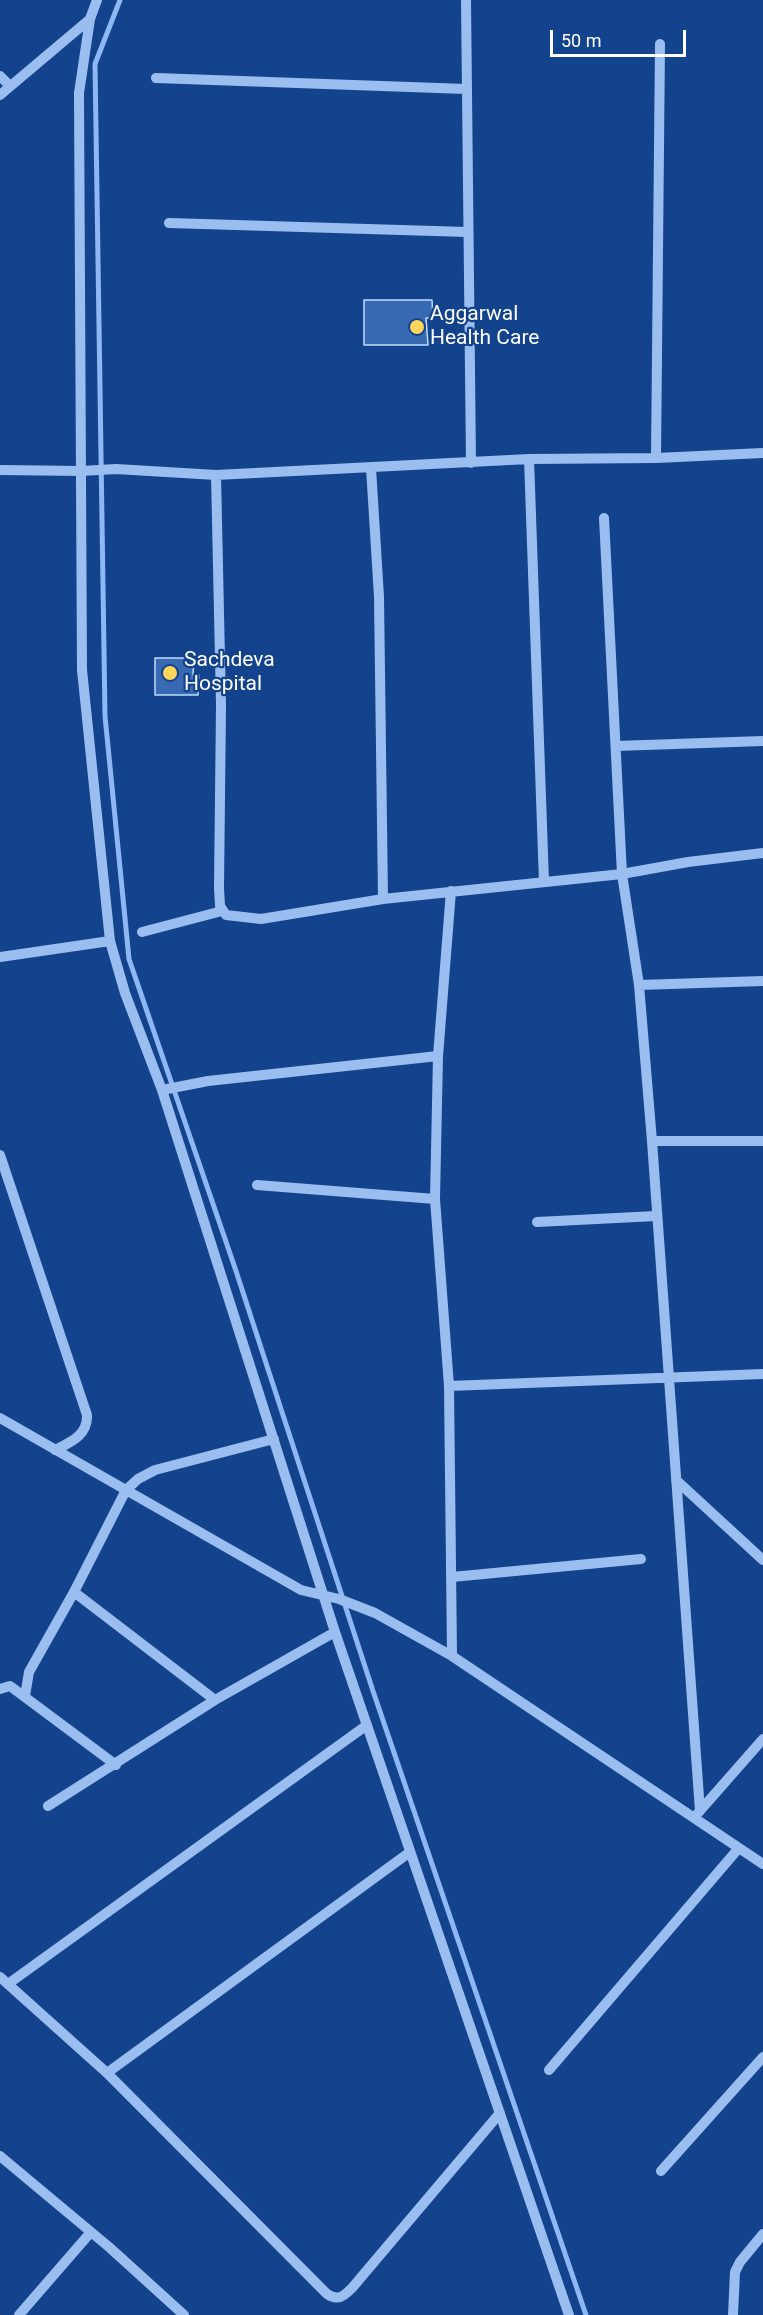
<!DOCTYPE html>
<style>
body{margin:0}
#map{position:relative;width:763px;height:2315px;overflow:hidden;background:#13438c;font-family:Roboto,sans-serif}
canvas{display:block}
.scale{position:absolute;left:550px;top:30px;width:136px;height:27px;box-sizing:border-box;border:3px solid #fff;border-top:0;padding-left:8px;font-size:18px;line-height:21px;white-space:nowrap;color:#fff;-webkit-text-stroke:4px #13438c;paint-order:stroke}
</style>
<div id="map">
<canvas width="763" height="2315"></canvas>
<div class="scale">50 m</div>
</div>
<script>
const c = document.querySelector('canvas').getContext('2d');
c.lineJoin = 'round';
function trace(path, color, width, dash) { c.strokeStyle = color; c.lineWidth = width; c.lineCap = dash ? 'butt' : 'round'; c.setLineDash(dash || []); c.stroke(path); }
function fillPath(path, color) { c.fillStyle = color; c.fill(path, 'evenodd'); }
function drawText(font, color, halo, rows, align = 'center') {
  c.font = font + ' Roboto,sans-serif'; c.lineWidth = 4.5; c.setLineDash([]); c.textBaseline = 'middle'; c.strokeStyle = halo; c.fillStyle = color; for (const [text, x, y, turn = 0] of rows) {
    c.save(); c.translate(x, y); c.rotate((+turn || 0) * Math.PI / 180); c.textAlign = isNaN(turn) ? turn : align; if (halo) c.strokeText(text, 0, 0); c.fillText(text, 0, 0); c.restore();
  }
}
trace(new Path2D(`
 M 120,0 L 95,64 L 105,716 L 129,959 L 235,1268 L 373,1691 L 586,2315`), '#8db8f4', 5);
const building = new Path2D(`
 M 364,300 L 432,300 L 433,318 L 426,318 L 428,345 L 364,345 Z
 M 155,658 L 194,658 L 193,675 L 199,675 L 198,695 L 155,695 Z`);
fillPath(building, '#376ab3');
trace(building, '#c2dafc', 1.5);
trace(new Path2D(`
 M 97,0 L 90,19 L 79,93 L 82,670 L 110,941 L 125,993 L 162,1090 L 335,1632 L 569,2315
 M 466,0 L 471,463
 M 0,76 L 10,86
 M 156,78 L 466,89
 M 0,95 L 90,19
 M 169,223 L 467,232
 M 656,458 L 660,44
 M 529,459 L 544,882
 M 371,468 L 379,597 L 383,899
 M 0,470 L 81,471 L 116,469 L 216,475 L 529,459 L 656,458 L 763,453
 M 216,475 L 221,705 L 219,888 L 220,906 L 226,915 L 261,919 L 383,899 L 622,874 L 688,862 L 763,853
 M 604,518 L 622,874 L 639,985 L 652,1141 L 700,1811
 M 616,746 L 763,741
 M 451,891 L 438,1056 L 435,1199 L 449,1386 L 452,1656
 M 142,932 L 222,911
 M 0,957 L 110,941
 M 639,985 L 763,981
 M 162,1090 L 208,1081 L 438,1056
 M 652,1141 L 763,1141
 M 0,1155 L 87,1415 C 88,1435 71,1442 55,1450
 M 257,1185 L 435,1199
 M 537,1222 L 656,1216
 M 449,1386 L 763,1374
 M 0,1418 L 301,1590 L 339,1599 L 375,1613 L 452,1656 L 763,1864
 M 676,1480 L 763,1560
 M 452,1577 L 641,1559
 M 74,1592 L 215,1700
 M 0,1689 L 10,1686 L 116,1765
 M 25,1696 L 29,1672 L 74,1592 L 126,1490 L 138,1479 L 155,1470 L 274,1439
 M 48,1806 L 215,1700 L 335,1632
 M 698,1813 L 763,1739
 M 0,1977 L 107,2073 L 327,2294 C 338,2301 343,2297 352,2288 L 500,2113
 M 8,1984 L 367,1725
 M 549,2070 L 738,1849
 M 107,2073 L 410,1852
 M 0,2156 L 109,2247 L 184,2315
 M 661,2171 L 763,2057
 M 19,2315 L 91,2232
 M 733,2315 L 735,2272 L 740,2262 L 763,2234`), '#9bbef0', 10);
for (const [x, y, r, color] of [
 [417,327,8,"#ffd65b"],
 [170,673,8,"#ffd65b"]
]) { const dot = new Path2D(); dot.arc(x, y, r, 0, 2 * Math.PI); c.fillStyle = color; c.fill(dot); trace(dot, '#13438c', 2); }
drawText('21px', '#fff', '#13438c', [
 ["Aggarwal",430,315],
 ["Health Care",430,339],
 ["Sachdeva",184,661],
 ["Hospital",184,685]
], 'left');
</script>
